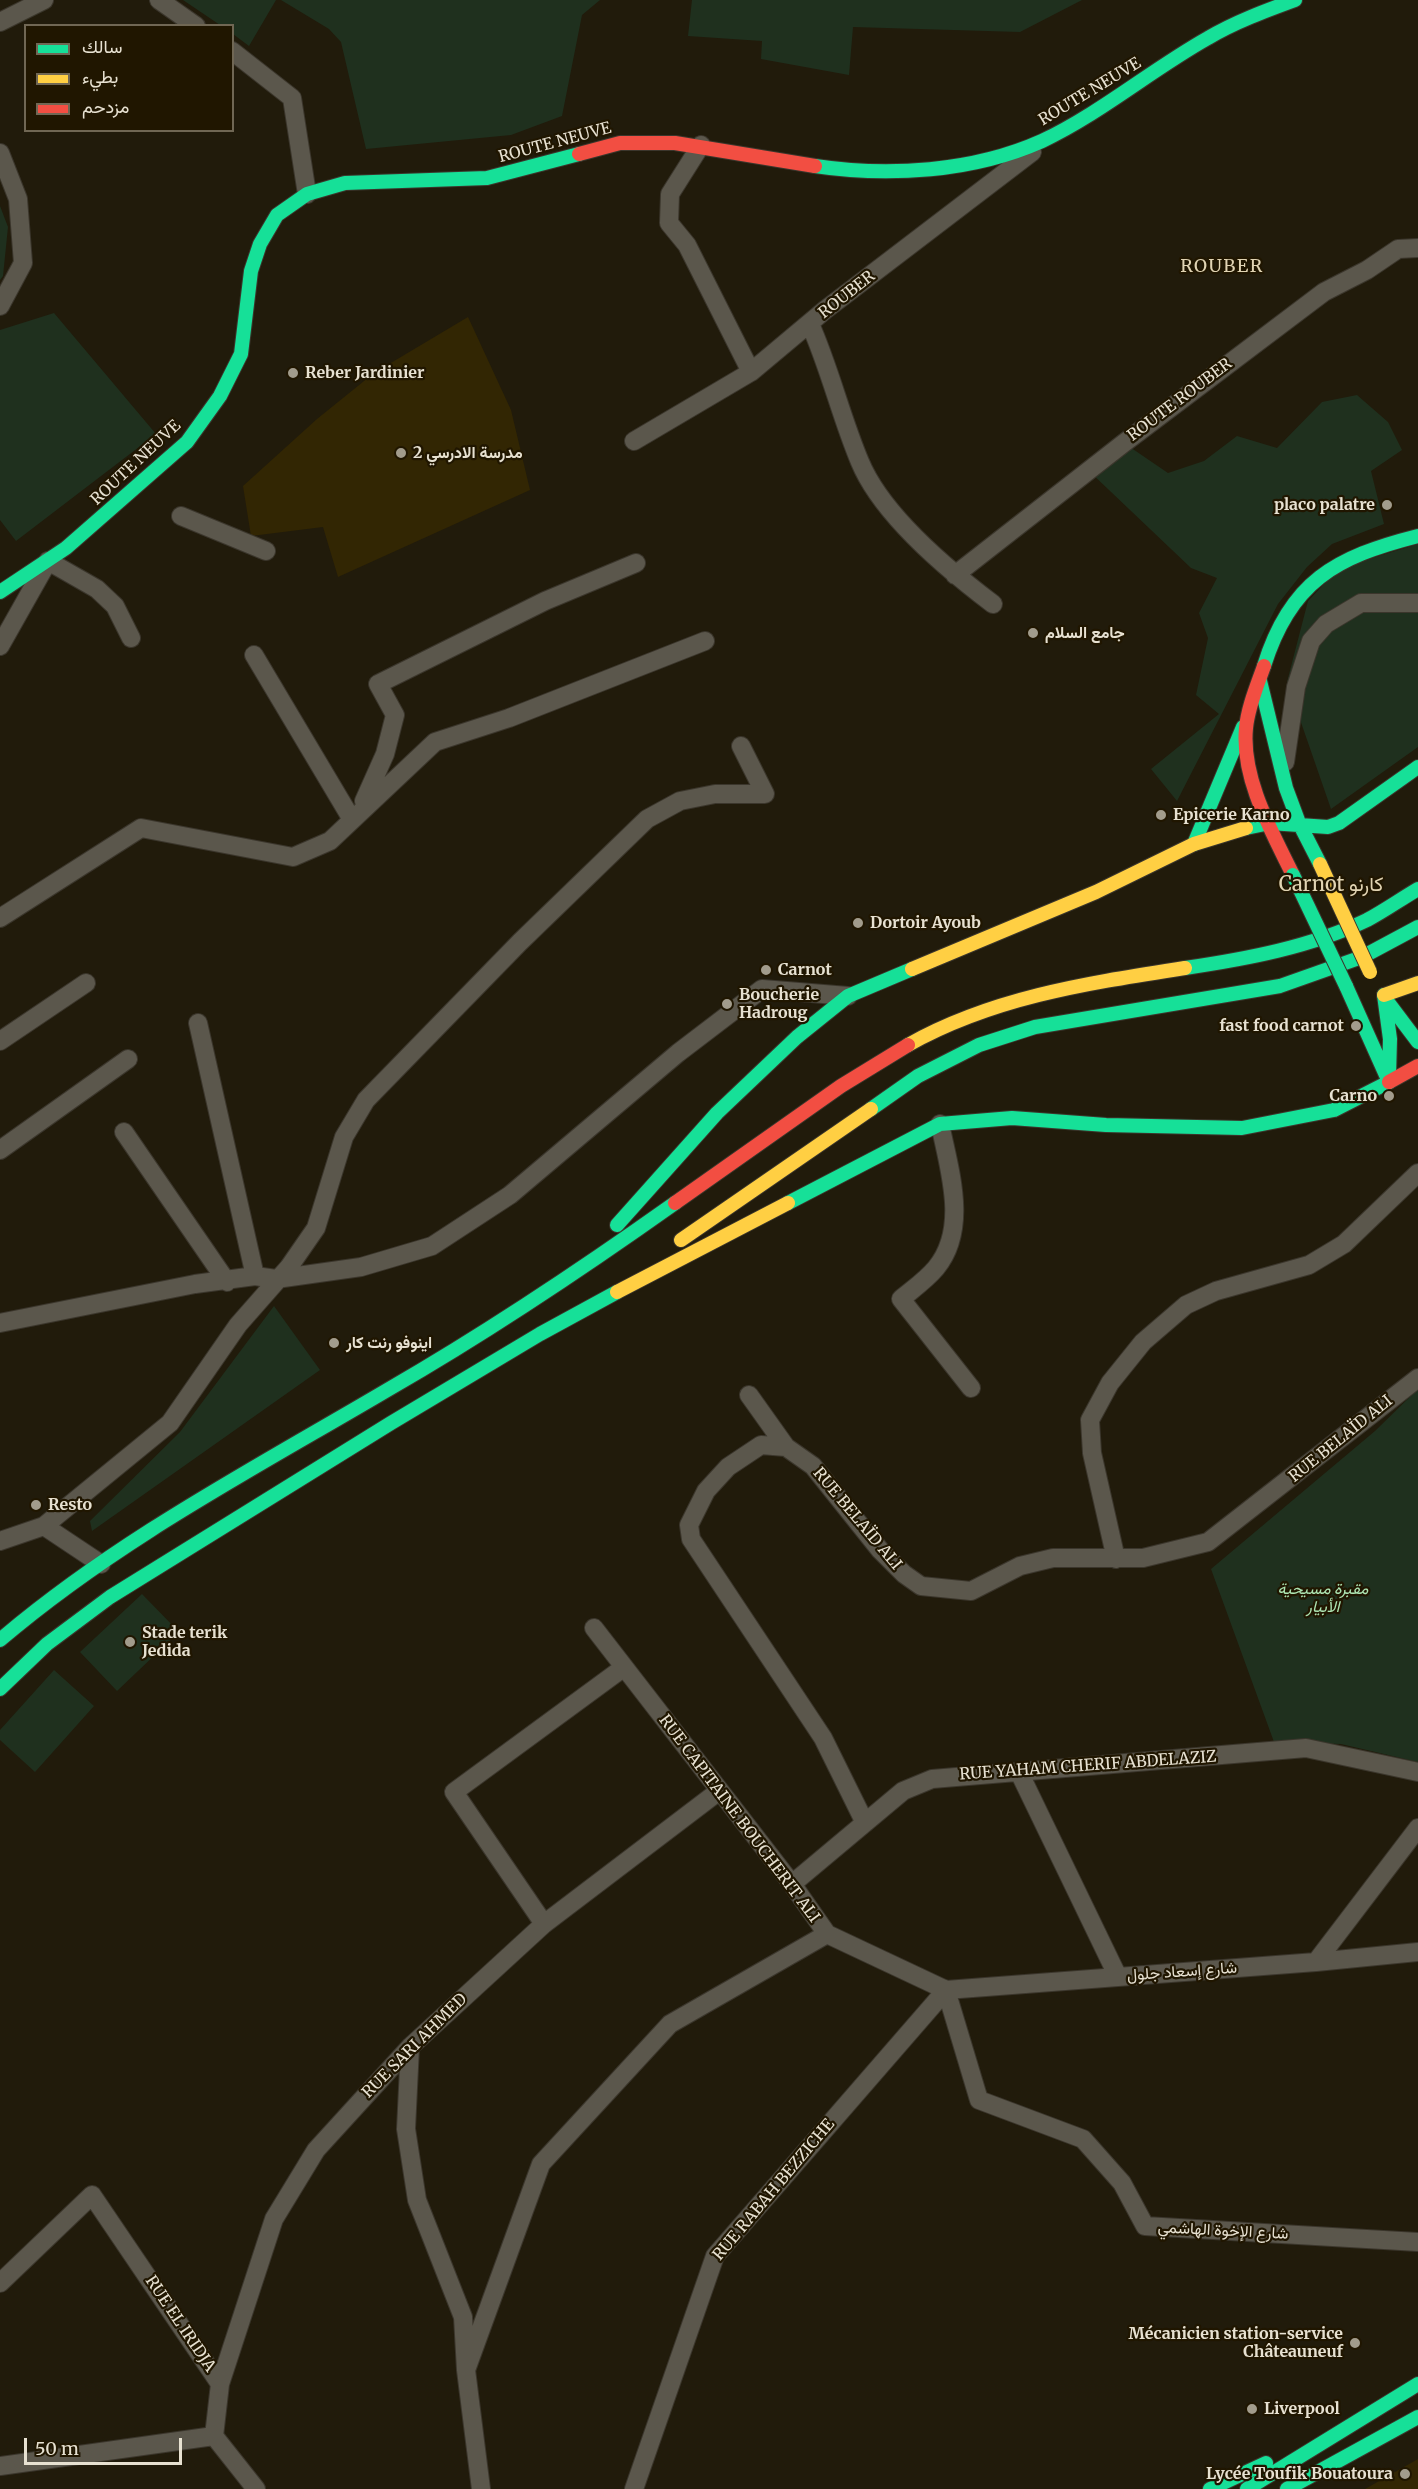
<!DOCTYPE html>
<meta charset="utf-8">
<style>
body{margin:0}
#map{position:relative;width:1418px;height:2489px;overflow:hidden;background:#211b0b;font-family:Merriweather,Vazirmatn,serif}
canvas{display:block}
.legend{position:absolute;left:24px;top:24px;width:210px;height:108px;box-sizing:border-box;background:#201600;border:2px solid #706754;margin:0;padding:8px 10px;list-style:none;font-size:18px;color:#e7e1d1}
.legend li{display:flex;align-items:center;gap:12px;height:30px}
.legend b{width:30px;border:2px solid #706754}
.scale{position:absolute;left:24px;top:2438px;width:158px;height:27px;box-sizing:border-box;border:3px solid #e7e1d1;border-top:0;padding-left:8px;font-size:18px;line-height:21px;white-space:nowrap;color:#e7e1d1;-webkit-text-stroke:4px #201600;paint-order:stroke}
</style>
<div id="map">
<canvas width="1418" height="2489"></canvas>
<ul class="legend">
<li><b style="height:8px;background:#16e098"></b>سالك</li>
<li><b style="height:8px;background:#ffcf43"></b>بطيء</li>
<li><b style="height:8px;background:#f24e42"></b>مزدحم</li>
</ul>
<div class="scale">50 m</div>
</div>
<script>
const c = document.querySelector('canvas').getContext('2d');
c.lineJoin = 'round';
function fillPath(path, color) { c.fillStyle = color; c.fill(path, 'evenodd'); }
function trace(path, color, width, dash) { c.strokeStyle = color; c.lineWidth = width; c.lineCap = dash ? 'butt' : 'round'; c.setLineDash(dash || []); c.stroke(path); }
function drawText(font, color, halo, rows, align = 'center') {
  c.font = font + ' Merriweather,Vazirmatn,serif'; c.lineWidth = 4.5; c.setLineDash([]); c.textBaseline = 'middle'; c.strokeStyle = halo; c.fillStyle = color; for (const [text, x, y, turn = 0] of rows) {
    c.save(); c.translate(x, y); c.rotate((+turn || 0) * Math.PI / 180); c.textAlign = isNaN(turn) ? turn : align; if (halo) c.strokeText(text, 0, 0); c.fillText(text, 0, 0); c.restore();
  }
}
fillPath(new Path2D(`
 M 468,317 L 511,410 L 530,490 L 338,577 L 323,527 L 251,536 L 243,486 L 317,419 L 374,373 Z
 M 1418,2459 L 1418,2489 L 1365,2489 Z`), '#322603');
fillPath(new Path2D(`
 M 183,0 L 276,0 L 249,46 L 233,34 L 232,26 L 220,25 Z
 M 281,0 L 600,0 L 582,15 L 562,116 L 511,135 L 366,149 L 341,42 L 329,29 Z
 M 692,0 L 1082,0 L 1020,32 L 853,27 L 849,75 L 761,59 L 762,41 L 688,36 Z
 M 0,206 L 8,227 L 3,276 L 0,280 Z
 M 54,313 L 156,434 L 16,541 L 0,520 L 0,330 Z
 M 1357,395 L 1388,422 L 1402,450 L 1371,471 L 1384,524 L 1332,544 L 1307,567 L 1278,604 L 1177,801 L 1151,769 L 1219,714 L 1196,695 L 1208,638 L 1199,613 L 1217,578 L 1191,568 L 1089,471 L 1124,443 L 1168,473 L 1204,461 L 1237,436 L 1277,448 L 1322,402 Z
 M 1418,544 L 1418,747 L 1331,809 L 1287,682 L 1308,601 L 1339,568 Z
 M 274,1306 L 320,1370 L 92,1531 L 90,1521 L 180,1432 Z
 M 1418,1389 L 1418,1762 L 1341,1744 L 1274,1742 L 1211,1569 L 1375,1431 Z
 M 142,1594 L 179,1632 L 117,1691 L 80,1652 Z
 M 54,1670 L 94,1706 L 35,1772 L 0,1740 L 0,1730 Z`), '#1f301e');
const street = new Path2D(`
 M 159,0 L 196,26
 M 0,22 L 44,0
 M 232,51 L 292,98 L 307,194
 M 701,145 L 670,194 L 669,223 L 687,245 L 751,372
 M 0,153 L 18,199 L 23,263 L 0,306
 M 810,324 C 830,369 841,417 860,462 C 882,515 948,570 993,604
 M 634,441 L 751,372 L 825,310 L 1032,152
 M 181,516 L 266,551
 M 955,575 L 1124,443 L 1324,292 L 1367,270 L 1398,249 L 1418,248
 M 0,646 L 48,561 L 97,589 L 115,606 L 131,638
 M 254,655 L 351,818
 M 1285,762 L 1296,687 L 1311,641 L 1326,624 L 1361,603 L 1418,603
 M 364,801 L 385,754 L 395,715 L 378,684 L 545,601 L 636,563
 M 0,918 L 141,828 L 293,857 L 330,841 L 435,742 L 509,718 L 705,641
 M 198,1023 L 255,1276
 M 0,1041 L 86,983
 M 940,1124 C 949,1169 969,1228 936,1268 C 926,1280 913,1289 901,1299 L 971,1388
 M 124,1132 L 227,1282
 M 0,1150 L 128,1059
 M 0,1323 L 195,1284 L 255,1276 L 276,1279 L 361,1267 L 432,1246 L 510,1195 L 678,1053 L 762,989 L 848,996
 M 749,1395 L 786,1447
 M 0,1541 L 44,1526
 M 1116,1559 L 1092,1453 L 1090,1420 L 1110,1383 L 1143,1342 L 1186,1305 L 1216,1291 L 1309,1265 L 1344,1244 L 1418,1173
 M 101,1564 L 44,1526 L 170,1423 L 238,1325 L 289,1267 L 316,1228 L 344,1137 L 366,1100 L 520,942 L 647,819 L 680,801 L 715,794 L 765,794 L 741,746
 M 594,1628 L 792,1884 L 827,1934 L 946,1990 L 1316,1962 L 1418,1952
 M 1019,1772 L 1118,1977
 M 865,1823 L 823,1738 L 691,1539 L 689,1525 L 706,1491 L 728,1467 L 761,1445 L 786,1447 L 813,1466 L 880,1550 L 904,1574 L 921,1586 L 971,1591 L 1020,1566 L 1053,1558 L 1143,1558 L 1208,1542 L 1418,1378
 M 792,1884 L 903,1791 L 932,1779 L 1306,1748 L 1418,1772
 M 544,1924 L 454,1792 L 623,1668
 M 1316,1962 L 1418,1828
 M 946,1990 L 979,2100 L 1083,2139 L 1122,2183 L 1145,2226 L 1418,2242
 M 410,2047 L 406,2129 L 417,2200 L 463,2317 L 466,2370 L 481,2489
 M 0,2283 L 92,2195 L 220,2384 L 214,2436 L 256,2489
 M 466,2370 L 541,2164 L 670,2024 L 827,1934
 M 220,2384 L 274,2219 L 316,2150 L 410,2047 L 544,1924 L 719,1791
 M 0,2466 L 214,2436
 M 634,2489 L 715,2256 L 946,1990`);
const fast = new Path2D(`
 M 815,166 C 888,177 973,172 1042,141 C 1101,113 1151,70 1208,38 C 1235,22 1265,11 1295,0
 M 0,592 L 66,548 L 187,442 L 220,396 L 241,354 L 251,271 L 260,244 L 277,215 L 307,194 L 345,183 L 487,178 L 579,154
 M 1264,666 C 1290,582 1335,557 1418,536
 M 1260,681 L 1286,788 L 1299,823 L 1320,864
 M 1246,828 L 1270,823 L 1328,827 L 1339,823 L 1418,767
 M 1194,844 L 1243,727
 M 1185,968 C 1246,959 1311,947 1367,920 C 1384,911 1401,899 1418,889
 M 1346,986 L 1389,1082
 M 1384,995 L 1390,1039 L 1389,1076
 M 1387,1001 L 1418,1042
 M 871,1109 L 918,1076 L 979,1045 L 1035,1027 L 1280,986 L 1362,957 L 1418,927
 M 788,1203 L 940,1124 L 1012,1118 L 1106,1125 L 1242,1128 L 1334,1110 L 1389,1082
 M 617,1225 L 717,1113 L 797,1037 L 848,996 L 912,969
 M 0,1640 C 117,1540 257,1467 389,1389 C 488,1332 582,1269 675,1203
 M 0,1689 L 47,1644 L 110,1597 L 391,1423 L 540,1334 L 617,1292
 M 1210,2489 L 1266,2463
 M 1247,2489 L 1418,2384
 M 1287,2489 L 1418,2417`);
const slow = new Path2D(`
 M 912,969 L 1096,892 L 1194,844 L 1246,828
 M 1384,995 L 1418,983
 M 908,1045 C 993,997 1089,983 1185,968
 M 681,1240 L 871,1109
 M 617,1292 L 788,1203`);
const jam = new Path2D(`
 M 579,154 L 620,143 L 675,143 L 815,166
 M 1264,666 C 1257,686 1248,707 1246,728 C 1241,778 1272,832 1293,875
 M 1389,1082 L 1418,1066
 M 675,1203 L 841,1086 L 908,1045`);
trace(street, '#3b362c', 20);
trace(fast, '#3b362c', 16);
trace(slow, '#3b362c', 16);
trace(jam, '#3b362c', 16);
trace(street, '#5b574c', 18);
trace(fast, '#16e098', 14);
trace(slow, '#ffcf43', 14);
trace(jam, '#f24e42', 14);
const fastBridge = new Path2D(`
 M 1293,875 L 1346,986`);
const slowBridge = new Path2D(`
 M 1320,864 L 1370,972`);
trace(fastBridge, '#3b362c', 16, []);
trace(slowBridge, '#3b362c', 16, []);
trace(fastBridge, '#16e098', 14);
trace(slowBridge, '#ffcf43', 14);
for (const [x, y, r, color] of [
 [293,373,6,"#a29c8c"],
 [401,453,6,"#a29c8c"],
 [1387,505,6,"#a29c8c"],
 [1033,633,6,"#a29c8c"],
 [1161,815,6,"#a29c8c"],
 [858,923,6,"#a29c8c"],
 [766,970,6,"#a29c8c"],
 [727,1004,6,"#a29c8c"],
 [1356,1026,6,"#a29c8c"],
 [1389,1096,6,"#a29c8c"],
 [334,1343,6,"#a29c8c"],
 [36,1505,6,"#a29c8c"],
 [130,1642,6,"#a29c8c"],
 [1355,2343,6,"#a29c8c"],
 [1252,2409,6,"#a29c8c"],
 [1405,2474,6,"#a29c8c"]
]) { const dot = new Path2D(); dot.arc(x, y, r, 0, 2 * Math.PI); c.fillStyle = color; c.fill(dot); trace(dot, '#201600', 2); }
drawText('16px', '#e7e1d1', '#201600', [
 ["ROUTE NEUVE",1090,92,-31],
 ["ROUTE NEUVE",555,143,-15],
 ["ROUBER",847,295,-38],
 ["ROUTE ROUBER",1180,400,-37],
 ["ROUTE NEUVE",136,463,-43],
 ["RUE BELAÏD ALI",1341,1439,-39],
 ["RUE BELAÏD ALI",857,1519,50],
 ["RUE YAHAM CHERIF ABDELAZIZ",1088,1766,-4],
 ["RUE CAPITAINE BOUCHERIT ALI",739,1819,53],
 ["شارع إسعاد جلول",1182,1972,-4],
 ["RUE SARI AHMED",415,2046,-45],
 ["RUE RABAH BEZZICHE",774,2190,-50],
 ["شارع الإخوة الهاشمي",1223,2231,3],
 ["RUE EL IRIDJA",180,2324,56]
]);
drawText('bold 16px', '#e7e1d1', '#201600', [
 ["Reber Jardinier",305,373],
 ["مدرسة الادرسي 2",413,453],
 ["placo palatre",1375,505,"right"],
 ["جامع السلام",1045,633],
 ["Epicerie Karno",1173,815],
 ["Dortoir Ayoub",870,923],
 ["Carnot",778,970],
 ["Boucherie",739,995],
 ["Hadroug",739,1013],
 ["fast food carnot",1344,1026,"right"],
 ["Carno",1377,1096,"right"],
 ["اينوفو رنت كار",346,1343],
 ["Resto",48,1505],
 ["Stade terik",142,1633],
 ["Jedida",142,1651],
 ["Mécanicien station-service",1343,2334,"right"],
 ["Châteauneuf",1343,2352,"right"],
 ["Liverpool",1264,2409],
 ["Lycée Toufik Bouatoura",1393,2474,"right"]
], 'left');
drawText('italic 16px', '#ade5b2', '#201600', [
 ["مقبرة مسيحية",1323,1589],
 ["الأبيار",1323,1607]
]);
c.letterSpacing = '1.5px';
drawText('18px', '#e1d4b3', '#201600', [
 ["ROUBER",1222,267]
]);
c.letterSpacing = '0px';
drawText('20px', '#e1d4b3', '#201600', [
 ["Carnot كارنو",1331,885]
]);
</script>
